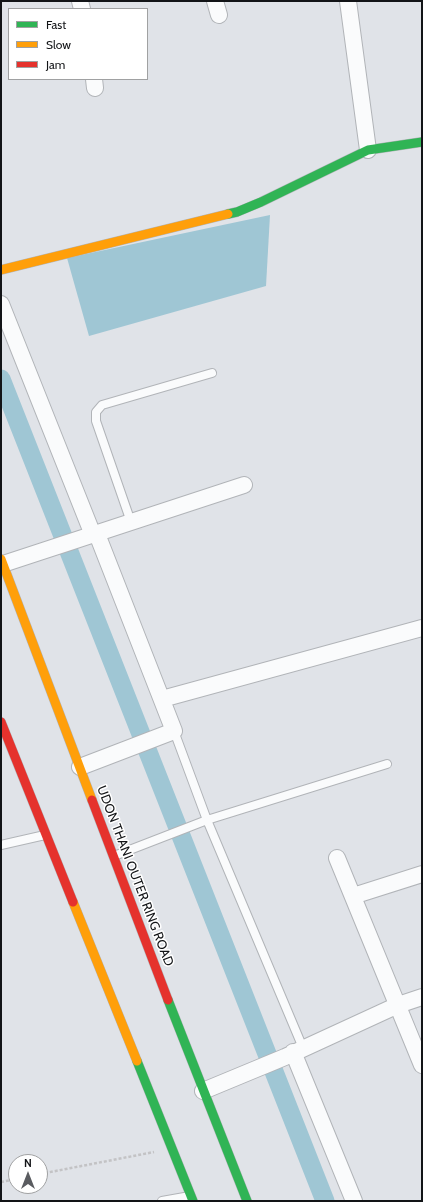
<!DOCTYPE html>
<style>
body{margin:0}
#map{position:relative;width:423px;height:1202px;overflow:hidden;background:#e0e3e8;font-family:Cabin,sans-serif}
canvas{display:block}
.frame{position:absolute;inset:0;border:2px solid #121417;pointer-events:none}
.legend{position:absolute;left:8px;top:8px;width:140px;height:72px;box-sizing:border-box;background:#fff;border:1px solid #a0a1a2;margin:0;padding:5px 7px;list-style:none;font-size:12px;color:#121417}
.legend li{display:flex;align-items:center;gap:8px;height:20px}
.legend b{width:20px;border:1px solid #a0a1a2}
.north{position:absolute;left:8px;top:1154px;width:40px;height:40px;box-sizing:border-box;background:#fff;border:1px solid #a0a1a2;border-radius:50%;rotate:0deg;font-size:11px;font-weight:700;line-height:16px;text-align:center;color:#121417}
.north::after{content:'';display:block;margin:auto;width:14px;height:18px;background:#5a5c60;clip-path:polygon(50% 0,100% 100%,50% 72%,0 100%)}
</style>
<div id="map">
<canvas width="423" height="1202"></canvas>
<div class="frame"></div>
<ul class="legend">
<li><b style="height:5px;background:#30b455"></b>Fast</li>
<li><b style="height:5px;background:#ff9f0a"></b>Slow</li>
<li><b style="height:5px;background:#e5322d"></b>Jam</li>
</ul>
<div class="north">N</div>
</div>
<script>
const c = document.querySelector('canvas').getContext('2d');
c.lineJoin = 'round';
function fillPath(path, color) { c.fillStyle = color; c.fill(path, 'evenodd'); }
function trace(path, color, width, dash) { c.strokeStyle = color; c.lineWidth = width; c.lineCap = dash ? 'butt' : 'round'; c.setLineDash(dash || []); c.stroke(path); }
function drawText(font, color, halo, rows, align = 'center') {
  c.font = font + ' Cabin,sans-serif'; c.lineWidth = 3; c.setLineDash([]); c.textBaseline = 'middle'; c.strokeStyle = halo; c.fillStyle = color; for (const [text, x, y, turn = 0] of rows) {
    c.save(); c.translate(x, y); c.rotate((+turn || 0) * Math.PI / 180); c.textAlign = isNaN(turn) ? turn : align; if (halo) c.strokeText(text, 0, 0); c.fillText(text, 0, 0); c.restore();
  }
}
fillPath(new Path2D(`
 M 270,215 L 266,286 L 89,336 L 67,258 Z`), '#9fc6d4');
trace(new Path2D(`
 M 1,379 L 325,1201`), '#9fc6d4', 19);
const lane = new Path2D(`
 M 131,522 L 96,421 L 96,412 L 102,405 L 212,373
 M 1,845 L 45,835
 M 114,856 L 207,820 L 174,731
 M 303,1048 L 207,820 L 387,764
 M 162,1201 L 190,1196`);
const street = new Path2D(`
 M 80,1 L 82,9
 M 215,1 L 219,15
 M 348,1 L 368,150
 M 94,79 L 95,88
 M 1,304 L 93,535
 M 3,564 L 244,485
 M 162,699 L 422,628
 M 80,767 L 174,731 L 97,534
 M 337,858 L 422,1065
 M 353,896 L 422,874
 M 293,1052 L 354,1201
 M 203,1091 L 285,1057 L 398,1005 L 422,997`);
const fast = new Path2D(`
 M 228,214 L 237,212 L 261,202 L 368,150 L 422,142
 M 168,1000 L 247,1201
 M 137,1061 L 193,1201`);
const slow = new Path2D(`
 M 1,270 L 228,214
 M 1,559 L 92,800
 M 73,902 L 137,1061`);
const jam = new Path2D(`
 M 1,722 L 73,902
 M 92,800 L 168,1000`);
trace(lane, '#b1b4b8', 10);
trace(street, '#b1b4b8', 18);
trace(fast, '#b1b4b8', 10);
trace(slow, '#b1b4b8', 10);
trace(jam, '#b1b4b8', 10);
trace(new Path2D(`
 M 40,1174 L 154,1152
 M 1,1182 L 16,1179`), '#c3c3c5', 2.5, [3, 2]);
trace(lane, '#fafbfc', 8);
trace(street, '#fafbfc', 16);
trace(fast, '#30b455', 9);
trace(slow, '#ff9f0a', 9);
trace(jam, '#e5322d', 9);
drawText('13px', '#121417', '#fff', [
 ["UDON THANI OUTER RING ROAD",135,876,69]
]);
</script>
